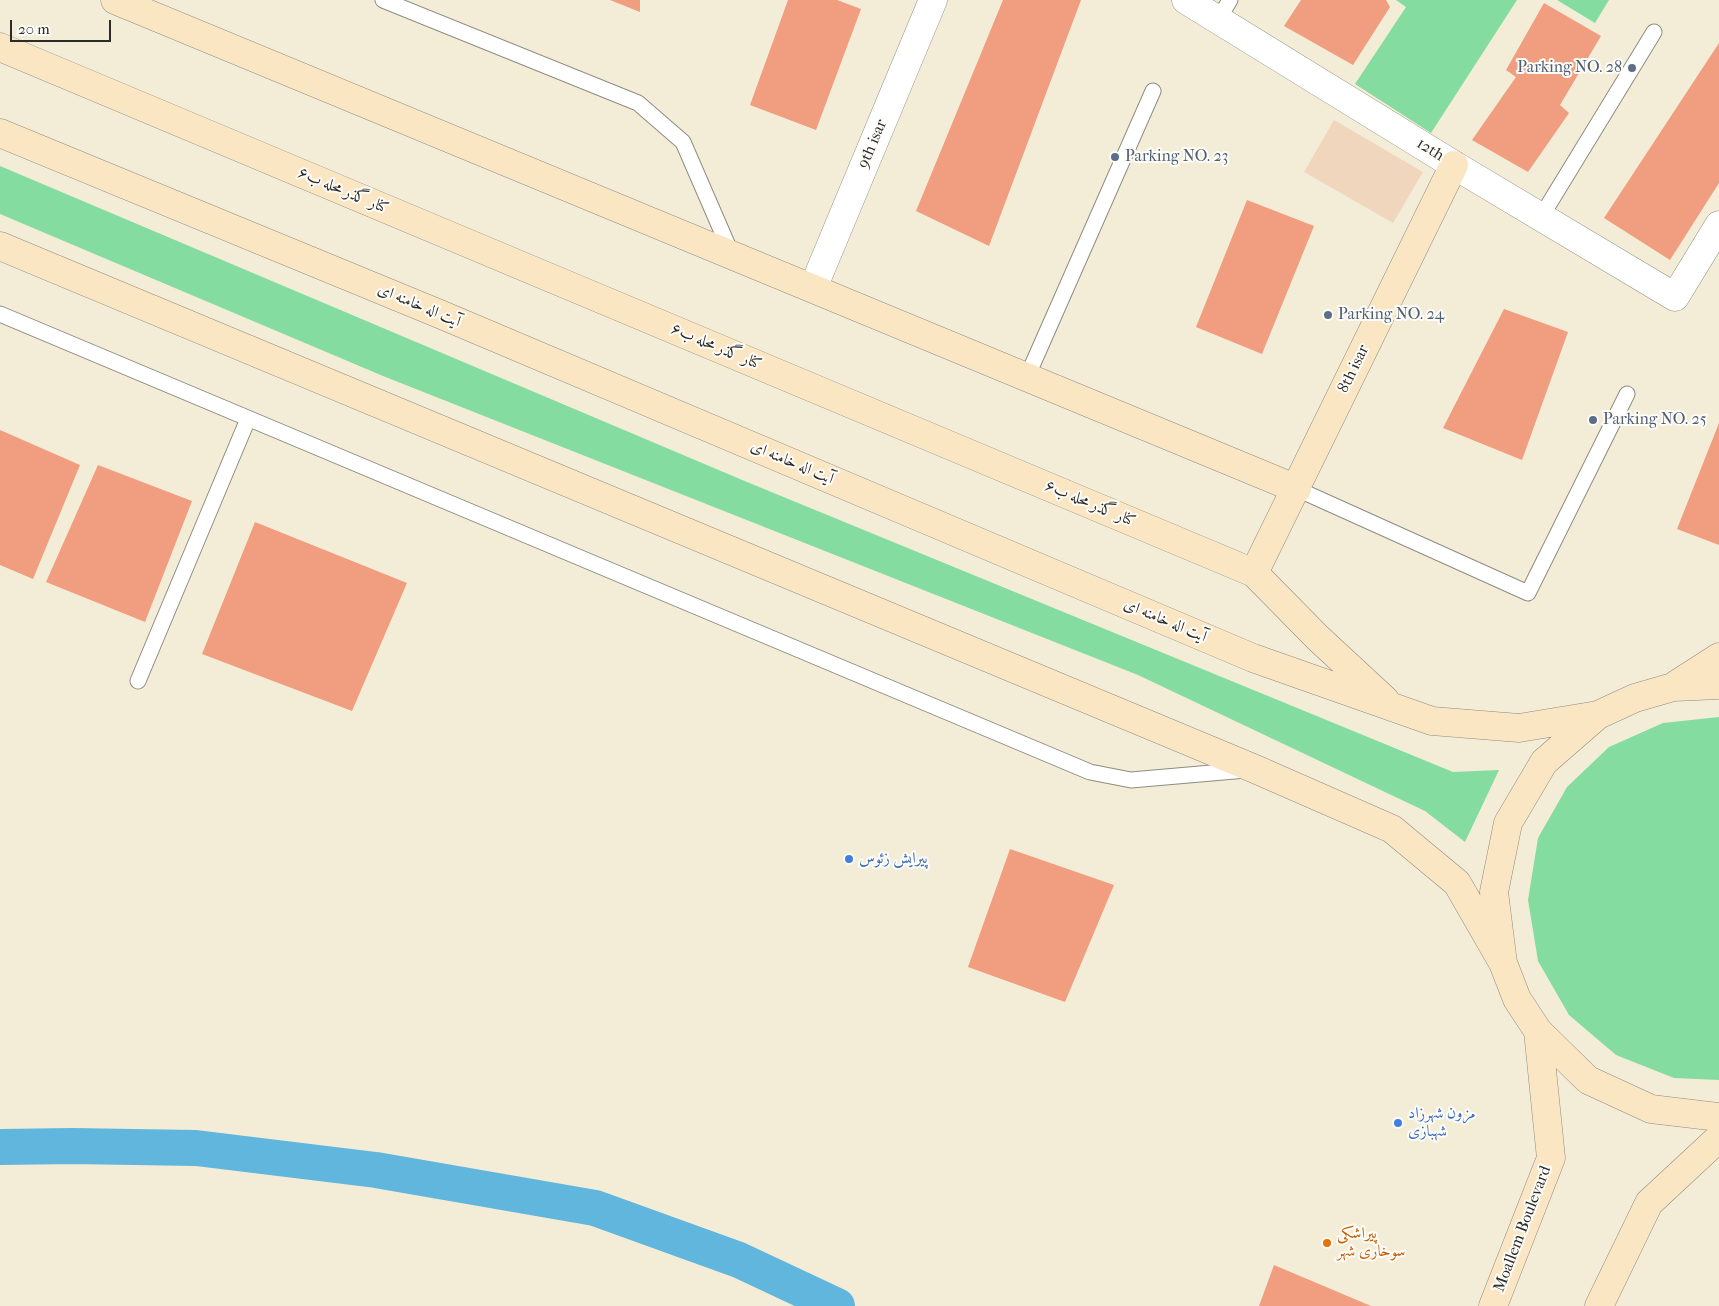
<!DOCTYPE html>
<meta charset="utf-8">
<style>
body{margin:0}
#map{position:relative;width:1719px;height:1306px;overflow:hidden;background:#f3edd7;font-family:"IM FELL French Canon",serif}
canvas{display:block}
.scale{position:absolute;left:10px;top:20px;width:101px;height:22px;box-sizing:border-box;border:2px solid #2b2b2b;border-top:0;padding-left:6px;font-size:15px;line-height:18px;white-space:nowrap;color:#2b2b2b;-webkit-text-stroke:4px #fdfcf7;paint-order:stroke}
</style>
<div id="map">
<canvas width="1719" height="1306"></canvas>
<div class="scale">20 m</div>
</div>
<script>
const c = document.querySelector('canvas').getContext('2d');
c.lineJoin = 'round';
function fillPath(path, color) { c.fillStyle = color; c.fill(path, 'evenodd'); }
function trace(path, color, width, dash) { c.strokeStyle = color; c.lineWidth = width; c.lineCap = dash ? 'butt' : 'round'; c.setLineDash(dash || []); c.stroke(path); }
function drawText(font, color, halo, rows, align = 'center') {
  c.font = font + ' "IM FELL French Canon",Amiri,serif'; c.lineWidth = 4; c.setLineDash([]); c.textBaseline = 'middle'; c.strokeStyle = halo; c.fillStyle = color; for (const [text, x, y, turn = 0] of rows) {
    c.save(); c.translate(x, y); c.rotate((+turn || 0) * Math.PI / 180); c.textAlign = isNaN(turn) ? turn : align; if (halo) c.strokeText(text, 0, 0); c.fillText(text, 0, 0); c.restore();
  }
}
fillPath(new Path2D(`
 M 1334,120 L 1423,172 L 1393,223 L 1304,172 Z`), '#f0d6bc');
fillPath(new Path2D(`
 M 1396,0 L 1517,0 L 1431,133 L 1355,84 L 1406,7 Z
 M 1557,0 L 1609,0 L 1595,23 Z
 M 0,166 L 747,482 L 1453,772 L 1499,770 L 1465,842 L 1425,811 L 1138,675 L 383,376 L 0,214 Z
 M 1719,717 L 1719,1080 L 1674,1078 L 1616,1055 L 1569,1015 L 1538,961 L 1528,900 L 1538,838 L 1567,787 L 1609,747 L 1663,723 Z`), '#84dca0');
trace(new Path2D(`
 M 0,1147 L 72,1146 L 196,1148 L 376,1170 L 595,1208 L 739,1260 L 837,1306`), '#60b6dc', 36);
fillPath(new Path2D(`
 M 610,0 L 640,0 L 640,12 Z
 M 788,0 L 837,0 L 861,9 L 816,130 L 750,105 Z
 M 1003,0 L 1081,0 L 989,246 L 916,211 Z
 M 1301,0 L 1386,0 L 1390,7 L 1353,65 L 1284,26 Z
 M 1544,3 L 1601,36 L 1560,105 L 1569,113 L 1528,172 L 1472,140 L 1516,77 L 1506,70 Z
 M 1719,43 L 1719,183 L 1670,260 L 1604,218 Z
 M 1247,200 L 1314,226 L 1262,354 L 1196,327 Z
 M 1504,309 L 1568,332 L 1522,460 L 1443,428 Z
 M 1719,423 L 1719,545 L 1677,529 Z
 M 0,430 L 80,465 L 33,579 L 0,565 Z
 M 98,465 L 192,501 L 145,622 L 46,582 Z
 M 255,522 L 407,583 L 352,711 L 202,654 Z
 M 1010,849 L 1114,885 L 1065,1002 L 968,967 Z
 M 1274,1265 L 1371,1306 L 1259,1306 Z`), '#f19d7f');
const lane = new Path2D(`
 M 383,0 L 638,103 L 683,142 L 732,255
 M 1218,20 L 1230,0
 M 1541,217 L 1654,32
 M 0,314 L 1090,772 L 1131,780 L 1246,770
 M 1027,377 L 1153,91
 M 1297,489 L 1528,593 L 1627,394
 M 138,681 L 248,419`);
const street = new Path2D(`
 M 1186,0 L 1454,165 L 1675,297 L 1719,225
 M 813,288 L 933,0`);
const secondary = new Path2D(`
 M 115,0 L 1297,489
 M 0,47 L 1254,573 L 1318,638 L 1385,700
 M 0,133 L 442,315 L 1253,658 L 1432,721 L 1519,728 L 1598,715
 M 0,246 L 1255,769 L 1392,829 L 1457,883 L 1503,963
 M 1254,573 L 1454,165
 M 1719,685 L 1673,687 L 1635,698 L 1598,715 L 1544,762 L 1508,823 L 1494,892 L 1503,963 L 1517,999 L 1538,1031 L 1588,1080 L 1651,1109 L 1719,1117
 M 1674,686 L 1719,657
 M 1493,1306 L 1551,1158 L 1538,1031
 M 1599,1306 L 1649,1203 L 1719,1138`);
trace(lane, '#8f8c81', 17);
trace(street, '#8f8c81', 29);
trace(secondary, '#8f8c81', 29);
trace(lane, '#fff', 15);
trace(street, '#fff', 28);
trace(secondary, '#fbe6c4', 28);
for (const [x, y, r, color] of [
 [1632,68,5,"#5c6f8a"],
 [1115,157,5,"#5c6f8a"],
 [1328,315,5,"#5c6f8a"],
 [1593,420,5,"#5c6f8a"],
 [849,859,5,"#3f7fe0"],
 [1398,1123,5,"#3f7fe0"],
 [1327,1243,5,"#e8710a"]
]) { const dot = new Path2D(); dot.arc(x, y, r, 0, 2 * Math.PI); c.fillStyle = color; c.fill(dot); trace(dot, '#fdfcf7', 2); }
drawText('16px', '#4e5e75', '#fdfcf7', [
 ["Parking NO. 28",1622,68,"right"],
 ["Parking NO. 23",1125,157],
 ["Parking NO. 24",1338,315],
 ["Parking NO. 25",1603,420]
], 'left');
drawText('16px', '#2b2b2b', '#fdfcf7', [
 ["9th isar",873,144,-67],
 ["12th",1430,150,32],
 ["کنار گذر محله ب۶",343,191,23],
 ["آیت اله خامنه ای",419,306,23],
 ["کنار گذر محله ب۶",716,347,23],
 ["8th isar",1354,369,-64],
 ["آیت اله خامنه ای",792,463,23],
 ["کنار گذر محله ب۶",1090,504,23],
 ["آیت اله خامنه ای",1165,621,23],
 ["Moallem Boulevard",1523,1229,-69]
]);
drawText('16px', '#366cbe', '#fdfcf7', [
 ["پیرایش زئوس",859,859],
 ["مزون شهرزاد",1408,1114],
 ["شهبازی",1408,1132]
], 'left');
drawText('16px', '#c56008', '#fdfcf7', [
 ["پیراشکی",1337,1234],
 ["سوخاری شهر",1337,1252]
], 'left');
</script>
